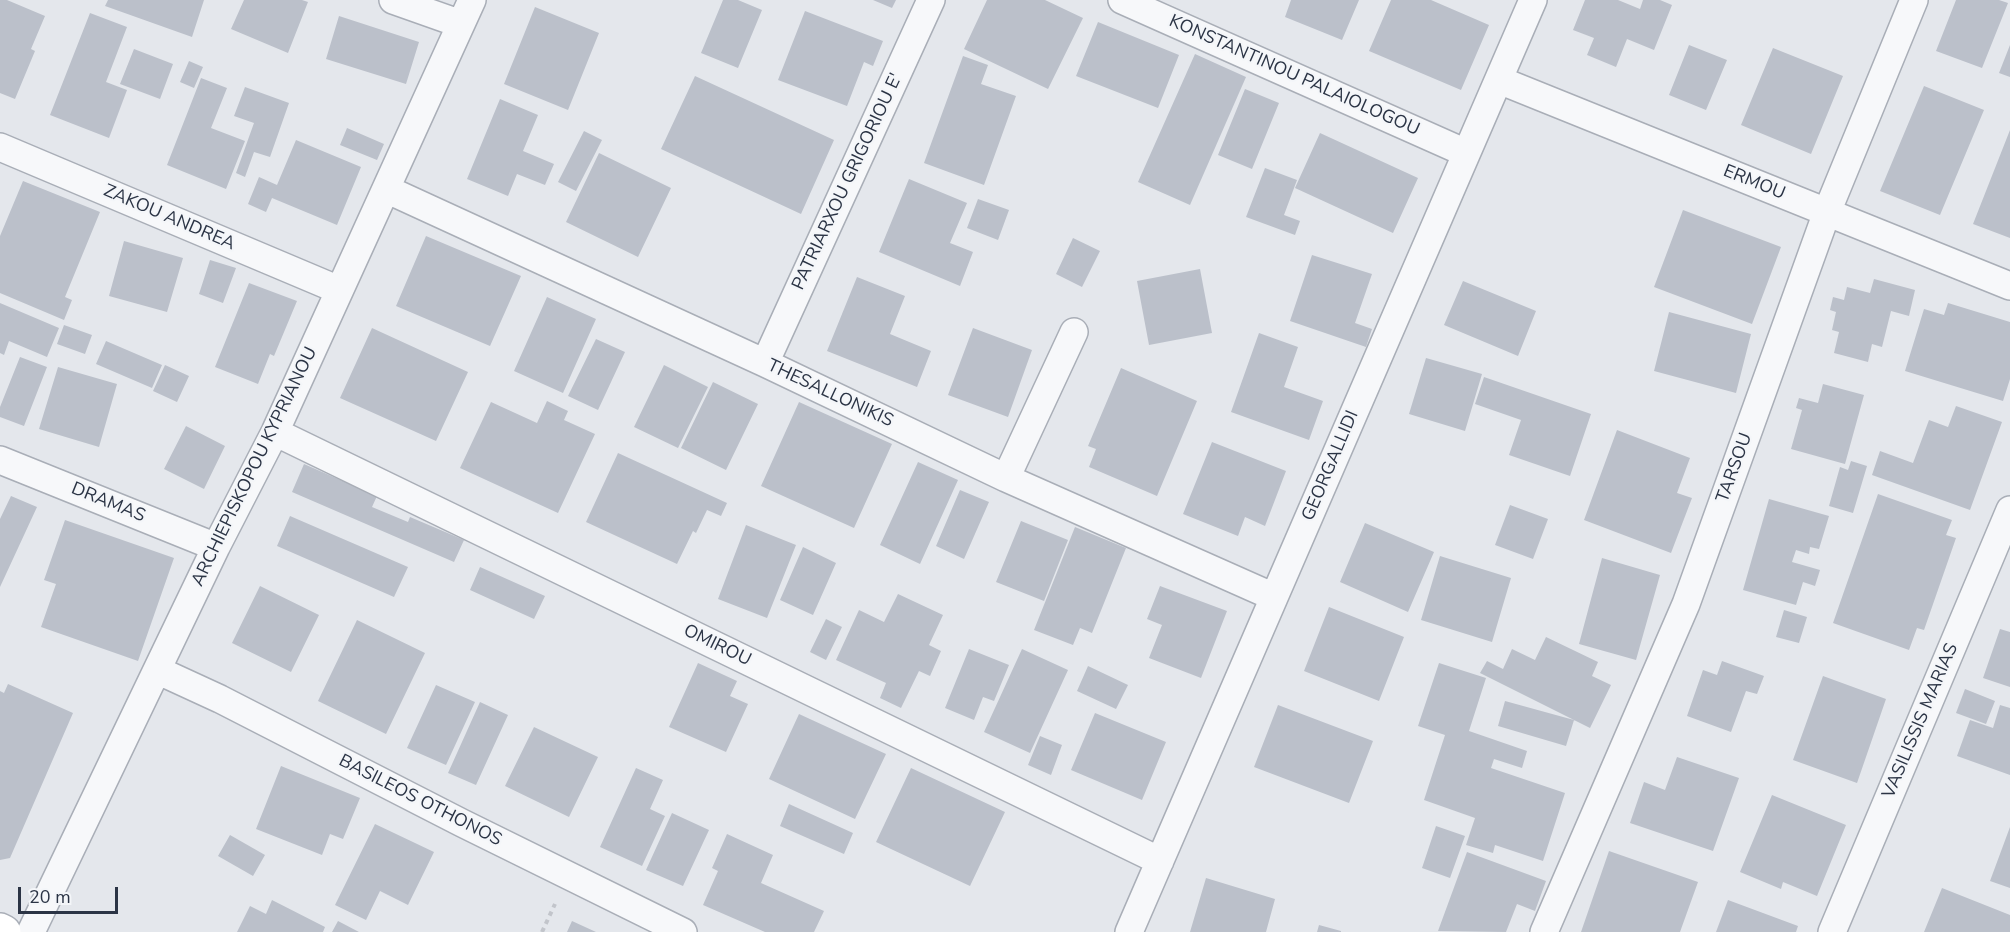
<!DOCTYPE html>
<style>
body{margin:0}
#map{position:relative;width:2010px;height:932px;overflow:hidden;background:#e4e7ec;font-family:"Nunito Sans",sans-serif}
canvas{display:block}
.scale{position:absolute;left:18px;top:887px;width:100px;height:27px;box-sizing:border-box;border:3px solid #2b3445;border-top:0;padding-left:8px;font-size:18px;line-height:21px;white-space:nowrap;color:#2b3445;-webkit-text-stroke:4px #f4f6f9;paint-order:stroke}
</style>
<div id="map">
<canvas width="2010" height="932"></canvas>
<div class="scale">20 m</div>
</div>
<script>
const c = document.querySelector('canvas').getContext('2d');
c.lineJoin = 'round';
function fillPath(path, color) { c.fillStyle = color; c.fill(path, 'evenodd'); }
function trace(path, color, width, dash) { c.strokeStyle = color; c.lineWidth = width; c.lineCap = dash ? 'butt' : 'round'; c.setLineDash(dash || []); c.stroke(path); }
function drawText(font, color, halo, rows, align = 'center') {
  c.font = font + ' "Nunito Sans",sans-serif'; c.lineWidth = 4.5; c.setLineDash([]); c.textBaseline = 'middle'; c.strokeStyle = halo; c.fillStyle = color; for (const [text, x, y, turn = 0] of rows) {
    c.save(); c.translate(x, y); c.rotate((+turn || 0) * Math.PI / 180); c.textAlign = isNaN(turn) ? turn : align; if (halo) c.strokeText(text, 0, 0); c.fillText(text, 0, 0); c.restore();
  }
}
fillPath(new Path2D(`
 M 0,0 L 7,0 L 45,16 L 31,49 L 35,51 L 15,99 L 0,93 Z
 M 108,0 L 204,0 L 192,37 L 105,6 Z
 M 244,0 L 302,0 L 308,2 L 288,53 L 231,29 Z
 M 723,0 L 738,0 L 762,10 L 738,68 L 701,53 Z
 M 873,0 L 896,0 L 892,8 Z
 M 987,0 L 1045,0 L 1083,18 L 1048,89 L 964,49 Z
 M 1291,0 L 1359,0 L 1342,40 L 1285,17 Z
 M 1391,0 L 1431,0 L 1489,25 L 1461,90 L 1369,51 Z
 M 1585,0 L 1618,0 L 1640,9 L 1643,0 L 1660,0 L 1672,5 L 1654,50 L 1627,39 L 1616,67 L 1587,55 L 1594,38 L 1573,30 Z
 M 1956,0 L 1999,0 L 2008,3 L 1982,68 L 1936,51 Z
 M 535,7 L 599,33 L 568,110 L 504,84 Z
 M 805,11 L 883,41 L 873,66 L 864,62 L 847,106 L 778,80 Z
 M 90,13 L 127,27 L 106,82 L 127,90 L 109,138 L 50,115 Z
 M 339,16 L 419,42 L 406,84 L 326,59 Z
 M 1098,22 L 1179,55 L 1158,108 L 1076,76 Z
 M 1689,45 L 1727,60 L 1706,110 L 1669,95 Z
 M 2010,45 L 2010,77 L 1999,73 Z
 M 1773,48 L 1843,76 L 1811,154 L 1741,125 Z
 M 134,49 L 173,64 L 160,99 L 120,84 Z
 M 1195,54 L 1246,77 L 1190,205 L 1138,182 Z
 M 963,56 L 988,65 L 981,84 L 1016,96 L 984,185 L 924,163 Z
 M 189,61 L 203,67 L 194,88 L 180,82 Z
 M 695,76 L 834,140 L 801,214 L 661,149 Z
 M 201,78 L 227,88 L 211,128 L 245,141 L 226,189 L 167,165 Z
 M 1924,86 L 1984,110 L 1940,215 L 1880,191 Z
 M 245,87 L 289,103 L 270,157 L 254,152 L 245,177 L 236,173 L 254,123 L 234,116 Z
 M 1245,89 L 1279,103 L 1252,169 L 1218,155 Z
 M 500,99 L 538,115 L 523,151 L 554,164 L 545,185 L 517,174 L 508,196 L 467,179 Z
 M 347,128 L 384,144 L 377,160 L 340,145 Z
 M 2010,130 L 2010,238 L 1973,224 Z
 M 584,131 L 602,140 L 576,191 L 558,182 Z
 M 1320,133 L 1418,178 L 1393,233 L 1295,188 Z
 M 296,140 L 361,167 L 337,225 L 272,198 L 266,212 L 248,204 L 259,177 L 277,185 Z
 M 599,153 L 671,188 L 638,257 L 566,222 Z
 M 1265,168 L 1297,180 L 1284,215 L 1300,221 L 1295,235 L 1246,217 Z
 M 909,179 L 967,203 L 950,243 L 973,252 L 960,286 L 879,252 Z
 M 23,181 L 100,212 L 65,297 L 72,300 L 64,320 L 0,293 L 0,236 Z
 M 978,199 L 1009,210 L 998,240 L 967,228 Z
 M 1683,210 L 1781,247 L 1752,324 L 1654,287 Z
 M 426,236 L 521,276 L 490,346 L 396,306 Z
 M 1073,238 L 1100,251 L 1082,287 L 1056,274 Z
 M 124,241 L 183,258 L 167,312 L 109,296 Z
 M 1312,255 L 1372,274 L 1355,323 L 1372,329 L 1366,347 L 1290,321 Z
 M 210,260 L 236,268 L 223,303 L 199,294 Z
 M 1200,269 L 1212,333 L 1149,345 L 1137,281 Z
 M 857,277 L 905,296 L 890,334 L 931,351 L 917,387 L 827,351 Z
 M 1874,279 L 1915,290 L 1909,316 L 1891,311 L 1882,347 L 1872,344 L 1868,362 L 1834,353 L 1839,332 L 1832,330 L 1836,312 L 1830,310 L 1833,297 L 1844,300 L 1847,287 L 1870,293 Z
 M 1463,281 L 1536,311 L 1518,356 L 1444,325 Z
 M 249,283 L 297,301 L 274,356 L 270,354 L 258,384 L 215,367 Z
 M 547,297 L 596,319 L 563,393 L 514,371 Z
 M 0,303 L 59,328 L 47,357 L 9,341 L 4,355 L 0,353 Z
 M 1948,303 L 2010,322 L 2010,379 L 2003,401 L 1905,371 L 1924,309 L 1944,315 Z
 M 1669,312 L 1751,334 L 1736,393 L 1654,371 Z
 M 64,325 L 92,335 L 85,354 L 57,344 Z
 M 372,328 L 468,372 L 436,441 L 340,398 Z
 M 973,328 L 1032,350 L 1008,417 L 948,395 Z
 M 1259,333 L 1298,347 L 1284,387 L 1323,401 L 1309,440 L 1231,412 Z
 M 596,339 L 625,352 L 598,410 L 568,396 Z
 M 106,341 L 162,365 L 152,388 L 96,364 Z
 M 20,357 L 47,367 L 24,426 L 0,417 L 0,407 Z
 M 1426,358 L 1482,374 L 1465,431 L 1409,414 Z
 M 165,365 L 189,376 L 177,402 L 153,391 Z
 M 664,365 L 708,387 L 678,448 L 634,427 Z
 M 58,367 L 117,384 L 99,447 L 39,429 Z
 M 1121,368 L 1197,401 L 1157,496 L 1089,467 L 1096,449 L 1088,446 Z
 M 1484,377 L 1591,414 L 1570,476 L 1509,455 L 1521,420 L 1475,404 Z
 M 713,382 L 758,404 L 726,470 L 681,448 Z
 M 1823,384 L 1864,395 L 1845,464 L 1791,449 L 1802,410 L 1796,408 L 1799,398 L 1818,403 Z
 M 547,401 L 568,411 L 564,420 L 595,434 L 558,513 L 460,468 L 491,402 L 537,423 Z
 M 799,402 L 892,444 L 854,528 L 761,486 Z
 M 1956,406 L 2002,422 L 1970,510 L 1872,475 L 1880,451 L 1913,463 L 1929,420 L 1948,427 Z
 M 186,426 L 225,446 L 204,489 L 164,469 Z
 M 1617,430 L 1690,458 L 1677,493 L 1692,498 L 1671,553 L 1584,520 Z
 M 1212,442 L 1286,471 L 1265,526 L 1245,517 L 1238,536 L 1183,514 Z
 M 618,453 L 727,503 L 721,516 L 707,510 L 696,533 L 693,531 L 677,564 L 586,522 Z
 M 1851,461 L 1867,466 L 1853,513 L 1829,506 L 1840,467 L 1848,470 Z
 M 918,462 L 958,480 L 920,564 L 880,545 Z
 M 304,464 L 377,496 L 372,507 L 408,522 L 410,517 L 464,540 L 454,562 L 292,492 Z
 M 960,490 L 989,502 L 964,559 L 936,546 Z
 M 1878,494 L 1952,520 L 1946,535 L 1956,538 L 1924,630 L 1917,628 L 1909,650 L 1833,623 Z
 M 11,496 L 37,507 L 0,587 L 0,519 Z
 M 1769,499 L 1829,516 L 1819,549 L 1810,547 L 1809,554 L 1796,550 L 1792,562 L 1820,570 L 1815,586 L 1803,582 L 1796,605 L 1743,590 Z
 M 1510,505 L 1548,519 L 1533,559 L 1495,545 Z
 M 290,516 L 408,567 L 394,597 L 277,546 Z
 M 65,520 L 174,558 L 138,661 L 41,627 L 56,584 L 44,580 Z
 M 1021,521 L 1068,540 L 1044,601 L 996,582 Z
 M 1365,523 L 1434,552 L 1408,612 L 1340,582 Z
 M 746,525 L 796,545 L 767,618 L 718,599 Z
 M 1075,527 L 1126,548 L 1092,633 L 1080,628 L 1073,645 L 1034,630 Z
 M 803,547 L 836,563 L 813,615 L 780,600 Z
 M 1440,556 L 1511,578 L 1492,642 L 1421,620 Z
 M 1602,558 L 1660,575 L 1636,660 L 1579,644 Z
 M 480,567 L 545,596 L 534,619 L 470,590 Z
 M 260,586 L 319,615 L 291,672 L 232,643 Z
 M 1160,586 L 1227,611 L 1201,678 L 1149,658 L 1162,625 L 1147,619 Z
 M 898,594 L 943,615 L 929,645 L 941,651 L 930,676 L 919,671 L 901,708 L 880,698 L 886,683 L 836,660 L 859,610 L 884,622 Z
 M 1329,607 L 1404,637 L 1379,701 L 1304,671 Z
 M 1784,610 L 1807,617 L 1799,643 L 1776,637 Z
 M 826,619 L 842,627 L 826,660 L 810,652 Z
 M 357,620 L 425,653 L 386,734 L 318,701 Z
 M 2000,629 L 2010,632 L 2010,687 L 1983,678 Z
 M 1546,637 L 1598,662 L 1592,676 L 1611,685 L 1590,728 L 1480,673 L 1487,661 L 1503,669 L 1512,649 L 1535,660 Z
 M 969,649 L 1009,665 L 994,701 L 983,697 L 974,720 L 945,708 Z
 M 1022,649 L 1068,670 L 1030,753 L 984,732 Z
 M 1722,661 L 1764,676 L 1757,694 L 1746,691 L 1731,732 L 1687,716 L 1703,670 L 1717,675 Z
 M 698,663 L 737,681 L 730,696 L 748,704 L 726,752 L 669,727 Z
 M 1439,663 L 1486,678 L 1469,731 L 1527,751 L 1522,768 L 1494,759 L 1491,768 L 1565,793 L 1543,861 L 1495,845 L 1493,853 L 1466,845 L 1475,818 L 1424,800 L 1445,735 L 1418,726 Z
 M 1088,666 L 1128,685 L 1116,709 L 1077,691 Z
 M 1823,676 L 1886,699 L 1857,783 L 1793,760 Z
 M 8,684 L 73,713 L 10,858 L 0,860 L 0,691 L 4,693 Z
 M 436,685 L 475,702 L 446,765 L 407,748 Z
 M 1965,689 L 1995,701 L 1986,724 L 1956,713 Z
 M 1505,701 L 1574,720 L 1566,746 L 1498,726 Z
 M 480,702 L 508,715 L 476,785 L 448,773 Z
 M 1278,705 L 1373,741 L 1349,803 L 1254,767 Z
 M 2000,705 L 2010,708 L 2010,775 L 1957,756 L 1970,720 L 1993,728 Z
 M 1095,713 L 1166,742 L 1142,800 L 1071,770 Z
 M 799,714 L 886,754 L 855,819 L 769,779 Z
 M 534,727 L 598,757 L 569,817 L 505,786 Z
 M 1040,736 L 1062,745 L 1051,775 L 1028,765 Z
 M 1677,757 L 1739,778 L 1713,851 L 1630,823 L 1644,782 L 1665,790 Z
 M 281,766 L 360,798 L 343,839 L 330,834 L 322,855 L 256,829 Z
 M 636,768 L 663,780 L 650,809 L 665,816 L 642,866 L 600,847 Z
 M 911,768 L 1005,812 L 970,886 L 876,842 Z
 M 1772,795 L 1846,825 L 1817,896 L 1783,882 L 1781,889 L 1740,872 Z
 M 789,804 L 853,833 L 844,854 L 780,826 Z
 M 672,813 L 709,830 L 683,886 L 646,870 Z
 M 375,824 L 434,852 L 408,905 L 380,891 L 366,920 L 335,905 Z
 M 1436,826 L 1465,836 L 1450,878 L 1422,868 Z
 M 2010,827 L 2010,888 L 1990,881 Z
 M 727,834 L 773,855 L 761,883 L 824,911 L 814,932 L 765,932 L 703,905 L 718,871 L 712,868 Z
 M 230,835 L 265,855 L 253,876 L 218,856 Z
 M 1609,851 L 1698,882 L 1680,932 L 1581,932 Z
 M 1467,852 L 1546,881 L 1535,911 L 1517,904 L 1506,932 L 1438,931 Z
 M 1206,878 L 1275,899 L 1266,932 L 1190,932 Z
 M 1942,888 L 2010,915 L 2010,932 L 1924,932 Z
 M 272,900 L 325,927 L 323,932 L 237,932 L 250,906 L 266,914 Z
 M 1728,900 L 1798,926 L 1796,932 L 1716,932 Z
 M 338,921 L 359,932 L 332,932 Z
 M 572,921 L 596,932 L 567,932 Z
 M 1319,925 L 1341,931 L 1341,932 L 1317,932 Z`), '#bbc0ca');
const street = new Path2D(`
 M 393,0 L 461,24
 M 1122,0 L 1466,153
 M 1499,80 L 2010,286
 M 0,147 L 339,290
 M 386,189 L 765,363 L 1006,478 L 1274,597
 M 765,363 L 931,0
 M 275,432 L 1160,861
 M 0,460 L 216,547
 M 1006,478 L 1074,332
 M 157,670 L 220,699 L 462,823 L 683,932
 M 31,932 L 216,547 L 275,432 L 472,0
 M 1129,932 L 1533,0
 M 1544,932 L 1686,604 L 1827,212 L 1914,0
 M 1832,932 L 2010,510`);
const secondary = new Path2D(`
 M 0,930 L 4,932`);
trace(street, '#a9aeb7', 30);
trace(secondary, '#a9aeb7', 36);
trace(new Path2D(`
 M 542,932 L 555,904`), '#c2c5cb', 4, [4.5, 4.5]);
trace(street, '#f7f8fa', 27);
trace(secondary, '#fff', 33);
drawText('18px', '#2b3445', '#f4f6f9', [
 ["KONSTANTINOU PALAIOLOGOU",1294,76,24],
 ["PATRIARXOU GRIGORIOU E'",848,182,-65],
 ["ERMOU",1754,183,22],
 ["ZAKOU ANDREA",169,218,23],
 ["THESALLONIKIS",830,394,25],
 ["GEORGALLIDI",1331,466,-67],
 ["ARCHIEPISKOPOU KYPRIANOU",255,467,-64],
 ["TARSOU",1735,468,-70],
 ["DRAMAS",108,503,22],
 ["OMIROU",717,646,26],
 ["VASILISSIS MARIAS",1921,721,-67],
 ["BASILEOS OTHONOS",420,801,27]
]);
</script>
